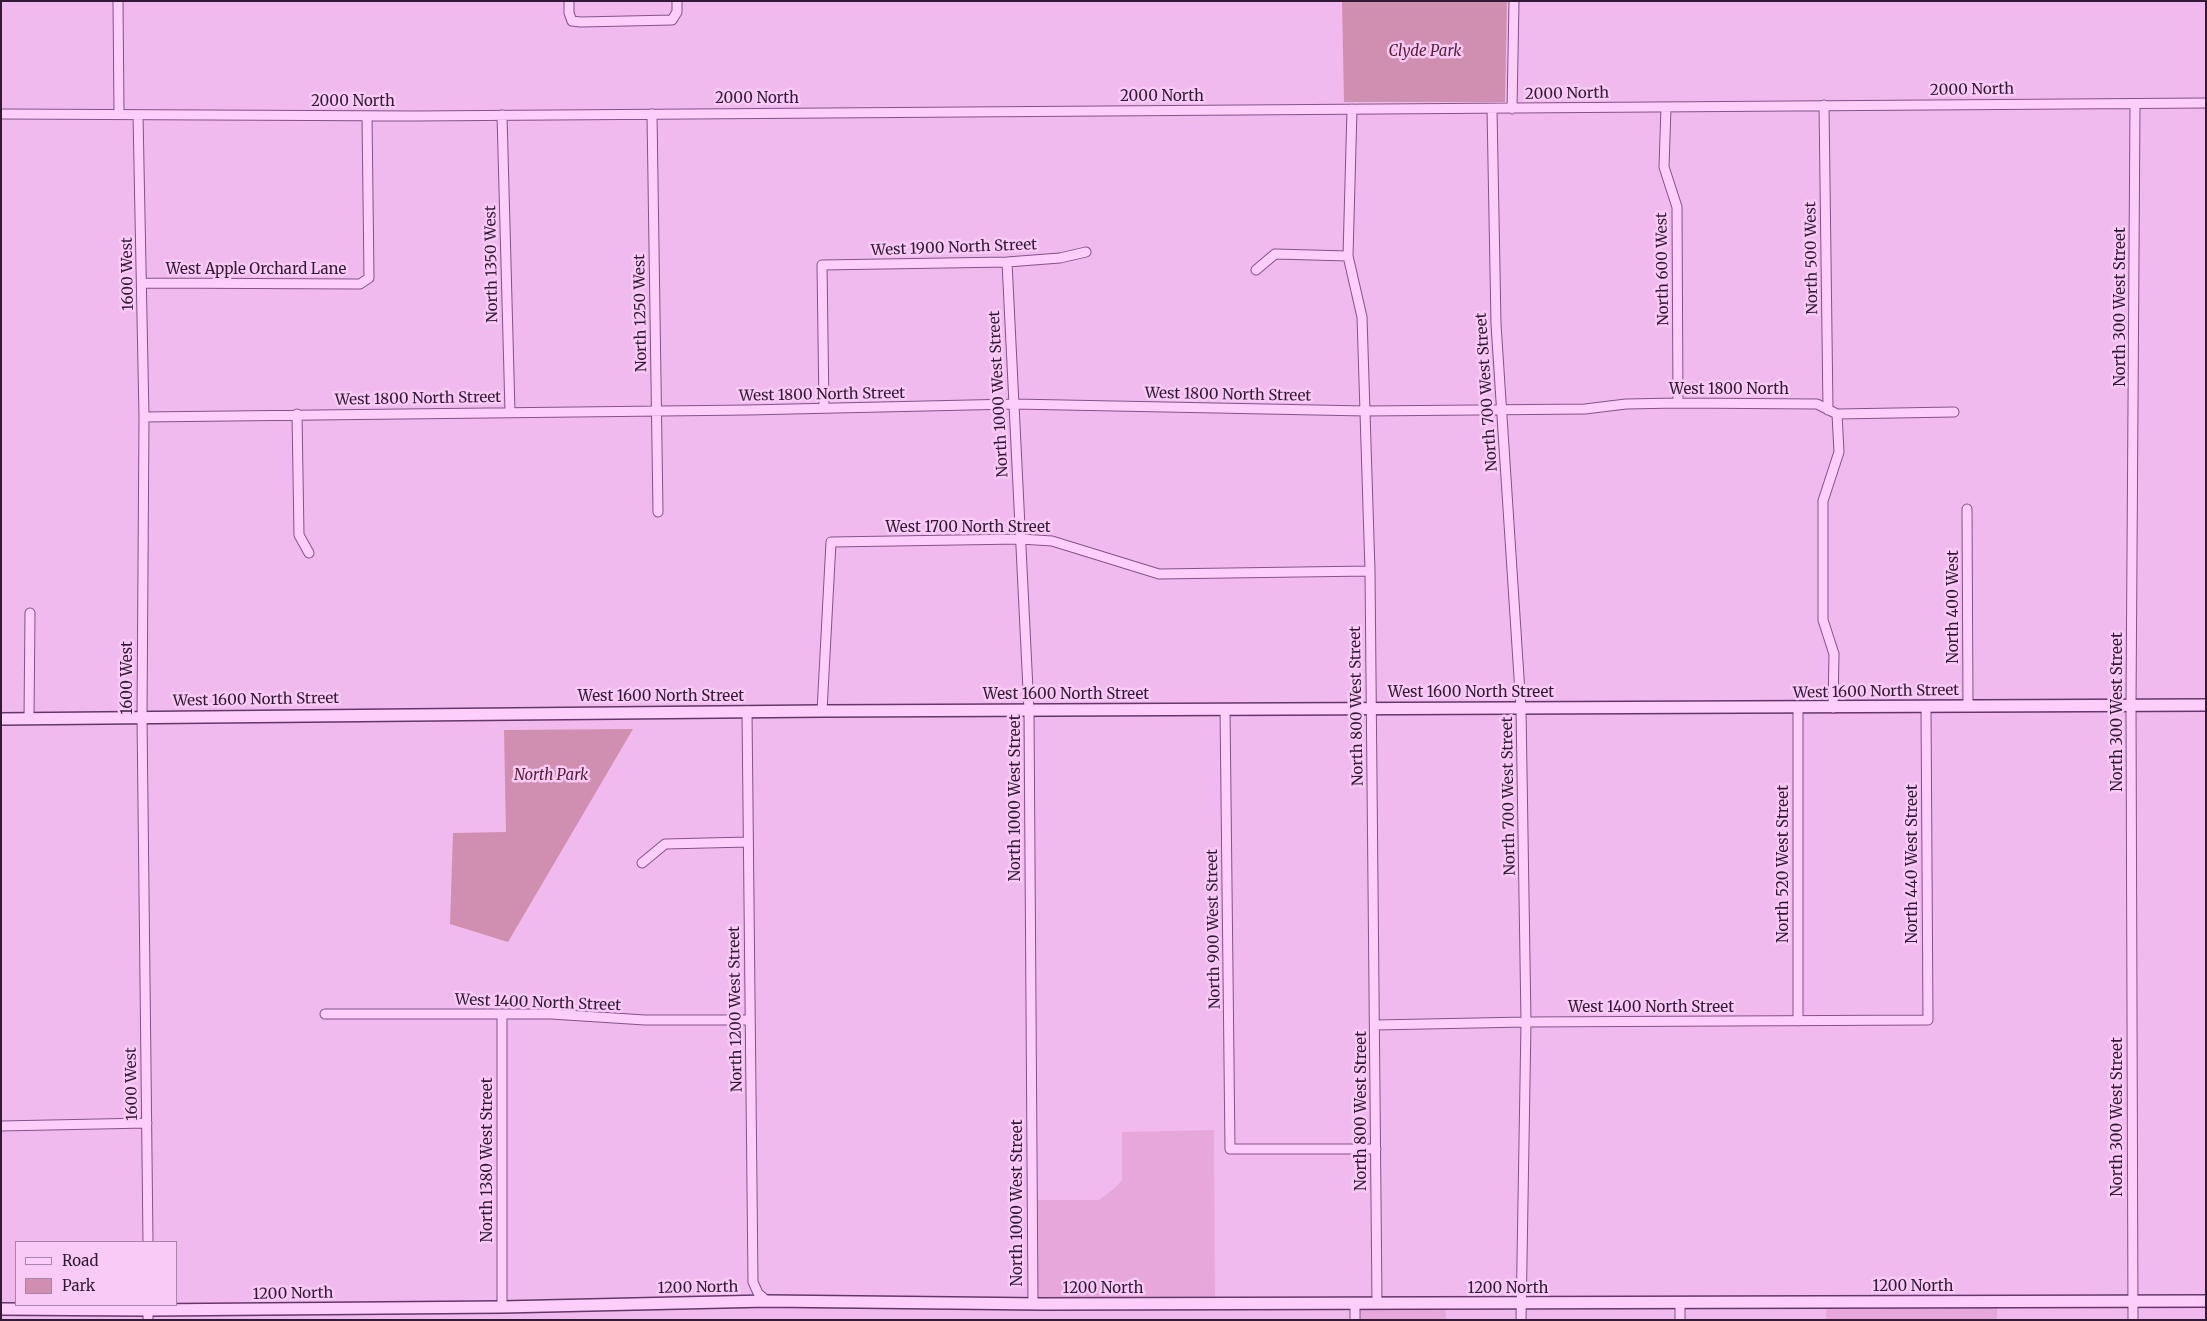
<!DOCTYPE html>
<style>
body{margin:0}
#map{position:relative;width:2207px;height:1321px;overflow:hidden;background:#f1baee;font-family:Merriweather,serif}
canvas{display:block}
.frame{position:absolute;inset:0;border:2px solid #321a37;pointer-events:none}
.legend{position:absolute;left:15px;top:1241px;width:162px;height:65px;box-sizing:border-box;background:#f8caf5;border:1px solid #a984a9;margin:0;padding:6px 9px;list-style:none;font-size:15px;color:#321a37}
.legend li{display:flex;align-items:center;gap:10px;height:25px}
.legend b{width:25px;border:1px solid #a984a9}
</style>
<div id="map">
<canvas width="2207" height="1321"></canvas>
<div class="frame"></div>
<ul class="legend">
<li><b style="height:6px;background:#fccef9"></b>Road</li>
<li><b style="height:14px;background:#d08eb0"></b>Park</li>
</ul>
</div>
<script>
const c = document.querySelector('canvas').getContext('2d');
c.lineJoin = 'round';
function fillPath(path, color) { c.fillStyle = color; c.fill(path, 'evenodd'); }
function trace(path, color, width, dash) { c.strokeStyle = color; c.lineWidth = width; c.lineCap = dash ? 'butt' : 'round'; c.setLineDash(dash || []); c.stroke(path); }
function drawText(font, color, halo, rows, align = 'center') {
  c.font = font + ' Merriweather,serif'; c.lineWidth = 5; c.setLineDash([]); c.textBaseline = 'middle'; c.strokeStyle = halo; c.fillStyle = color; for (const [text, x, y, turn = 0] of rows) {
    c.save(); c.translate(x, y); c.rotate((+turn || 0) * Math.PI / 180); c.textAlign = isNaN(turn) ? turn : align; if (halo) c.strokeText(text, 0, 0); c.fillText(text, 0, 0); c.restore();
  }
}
fillPath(new Path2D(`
 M 1214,1130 L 1215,1304 L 1033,1304 L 1032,1200 L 1099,1200 L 1116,1187 L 1122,1180 L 1122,1132 Z
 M 1827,1302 L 1997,1302 L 1997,1320 L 1826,1320 Z
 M 1355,1303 L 1445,1304 L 1446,1320 L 1355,1320 Z`), '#e7a7db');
fillPath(new Path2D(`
 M 1342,1 L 1507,1 L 1505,102 L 1344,102 Z
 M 633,729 L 508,942 L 450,924 L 453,833 L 506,832 L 504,730 Z`), '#d08eb0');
const street = new Path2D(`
 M 118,1 L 119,114
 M 569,1 L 569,13 L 572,21 L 581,22 L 672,20 L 677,12 L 677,1
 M 1824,105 L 1828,410
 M 1666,107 L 1664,167 L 1677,207 L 1678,403
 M 1352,109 L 1348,256 L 1362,317 L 1370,571 L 1377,1303
 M 1492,109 L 1496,324 L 1521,708 L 1526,1022 L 1521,1320
 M 1512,109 L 1514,1
 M 1,114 L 415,116 L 2206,103
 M 652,114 L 658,512
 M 138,115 L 144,417 L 142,717 L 148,1242
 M 502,115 L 510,412
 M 1007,262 L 1029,710 L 1033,1304
 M 1256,270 L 1275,254 L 1348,256
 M 142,283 L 360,284 L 369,278 L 367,116
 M 824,408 L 822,265 L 1007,262 L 1060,258 L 1086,252
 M 297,414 L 299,535 L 309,553
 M 144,417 L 748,410 L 1014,404 L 1366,411 L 1585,409 L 1626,404 L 1678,403 L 1817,404 L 1837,414 L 1954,412
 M 1967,509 L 1968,705
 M 1798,708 L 1798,1021
 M 1833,708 L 1834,654 L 1823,620 L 1823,501 L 1839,452 L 1837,414
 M 1225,709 L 1230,1149 L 1376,1149
 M 747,711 L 753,1282 L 758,1293 L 767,1301
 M 822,711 L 831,542 L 1020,539 L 1052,541 L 1159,574 L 1370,571
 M 29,718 L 30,613
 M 642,863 L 665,844 L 748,842
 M 325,1014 L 551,1014 L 645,1020 L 750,1020
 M 502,1014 L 502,1307
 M 1375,1025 L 1526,1022 L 1928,1020 L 1926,707
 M 1,1126 L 147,1123
 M 1355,1303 L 1355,1320
 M 1680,1303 L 1680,1320
 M 148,1305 L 148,1320
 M 2133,1320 L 2131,705 L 2135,104`);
const secondary = new Path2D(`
 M 1,719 L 822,711 L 2206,705
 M 1,1309 L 148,1310 L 502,1307 L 767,1301 L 1043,1304 L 2206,1301`);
trace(street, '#835389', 11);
trace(secondary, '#63376b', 14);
trace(street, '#fccef9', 9);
trace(secondary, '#fccef9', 11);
drawText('italic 15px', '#551e34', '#f8caf5', [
 ["Clyde Park",1425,52],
 ["North Park",551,776]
]);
drawText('15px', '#321a37', '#f8caf5', [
 ["2000 North",1972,90,-1],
 ["2000 North",1567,94,-1],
 ["2000 North",1162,97],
 ["2000 North",757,99],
 ["2000 North",353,102],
 ["West 1900 North Street",954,248,-2],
 ["North 500 West",1812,258,-91],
 ["North 1350 West",492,264,-91],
 ["North 600 West",1663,269,-91],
 ["West Apple Orchard Lane",256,270],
 ["1600 West",128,274,-91],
 ["North 300 West Street",2121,307,-90],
 ["North 1250 West",641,313,-91],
 ["West 1800 North",1729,390],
 ["North 700 West Street",1487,392,-94],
 ["North 1000 West Street",999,394,-93],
 ["West 1800 North Street",822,395,-1],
 ["West 1800 North Street",1228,395,1],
 ["West 1800 North Street",418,399,-1],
 ["West 1700 North Street",968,528],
 ["North 400 West",1954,607,-90],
 ["1600 West",128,678,-90],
 ["West 1600 North Street",1876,692,-1],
 ["West 1600 North Street",1471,693],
 ["West 1600 North Street",1066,695],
 ["West 1600 North Street",661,697],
 ["West 1600 North Street",256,700,-1],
 ["North 800 West Street",1357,706,-91],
 ["North 300 West Street",2118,712,-90],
 ["North 700 West Street",1509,796,-91],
 ["North 1000 West Street",1016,798,-90],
 ["North 520 West Street",1784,864,-90],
 ["North 440 West Street",1913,864,-90],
 ["North 900 West Street",1214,929,-91],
 ["West 1400 North Street",538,1003,2],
 ["West 1400 North Street",1651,1008],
 ["North 1200 West Street",736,1009,-91],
 ["1600 West",132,1084,-91],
 ["North 800 West Street",1362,1111,-90],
 ["North 300 West Street",2118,1117,-90],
 ["North 1380 West Street",488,1160,-90],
 ["North 1000 West Street",1018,1203,-90],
 ["1200 North",1913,1287],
 ["1200 North",698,1288,-1],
 ["1200 North",1103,1289],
 ["1200 North",1508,1289],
 ["1200 North",293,1294,-1]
]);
</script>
